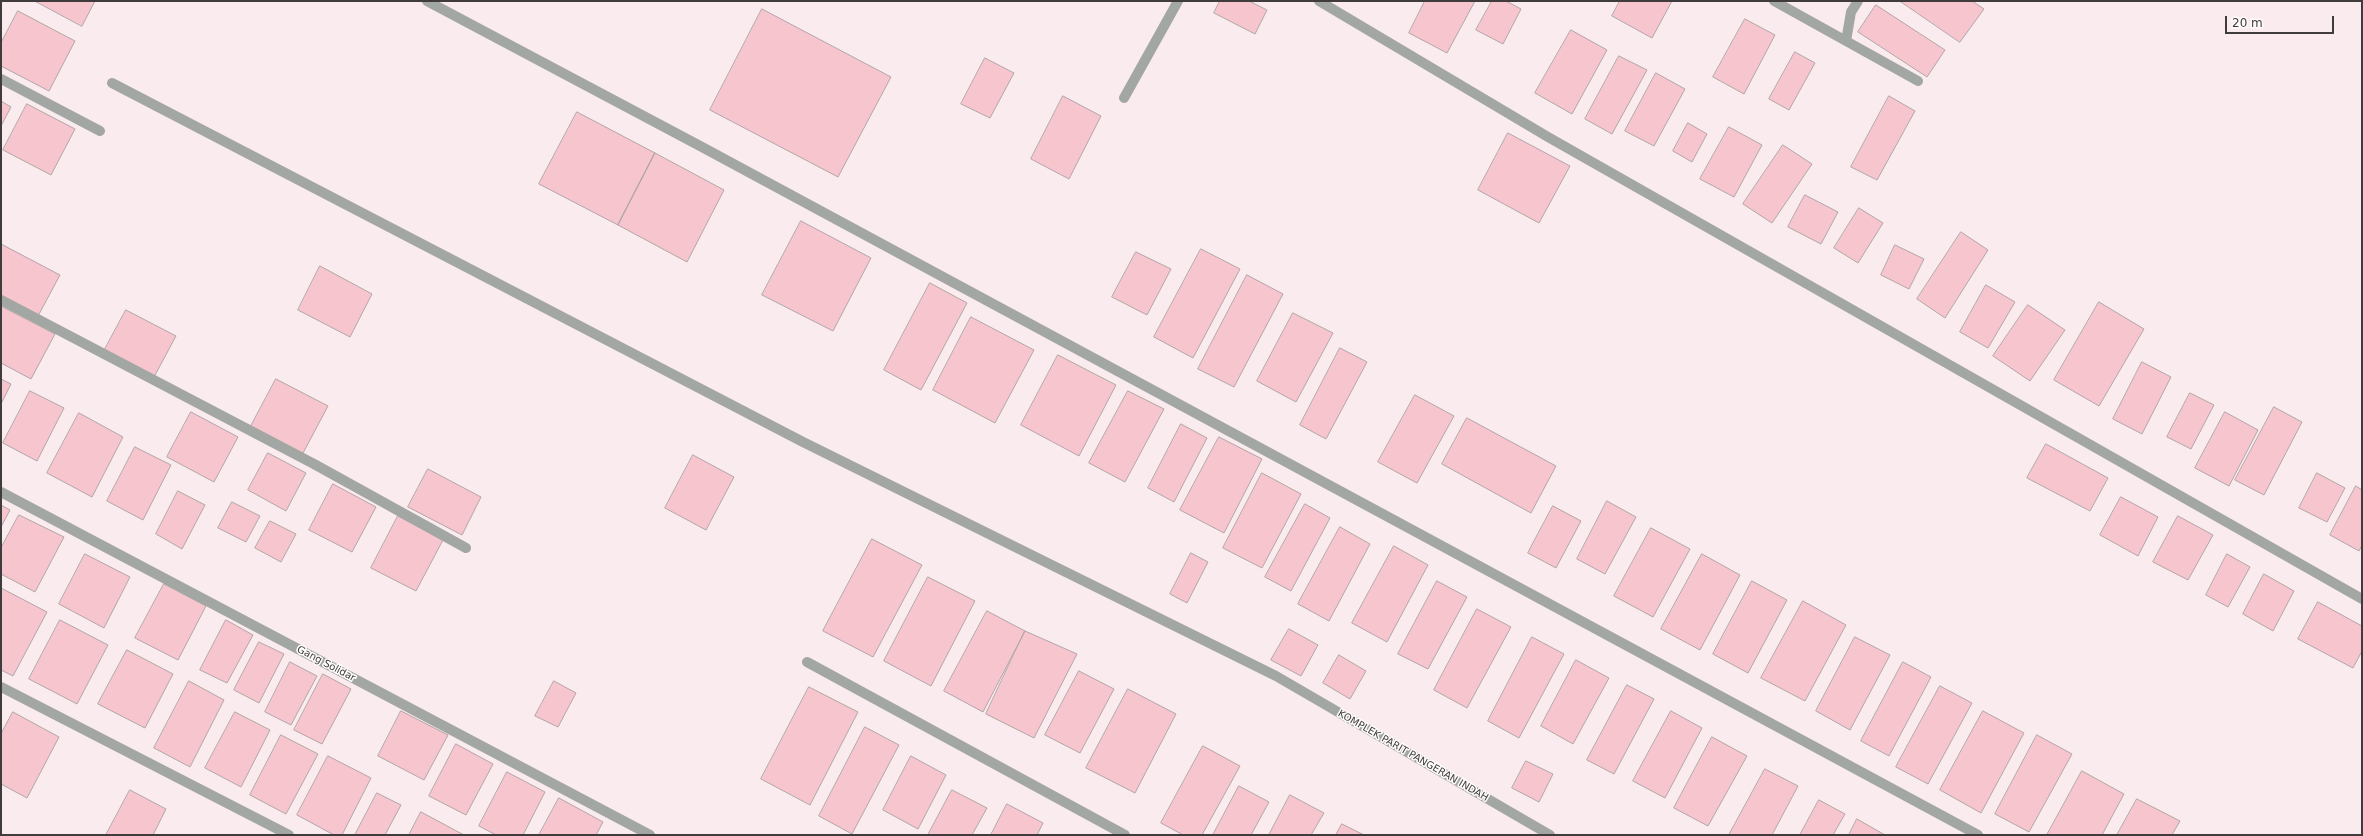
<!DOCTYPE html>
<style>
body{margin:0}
#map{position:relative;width:2363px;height:836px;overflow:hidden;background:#faebee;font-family:"DejaVu Sans",sans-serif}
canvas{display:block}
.frame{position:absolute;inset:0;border:2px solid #403b3c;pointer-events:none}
.scale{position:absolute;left:2225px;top:16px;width:109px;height:18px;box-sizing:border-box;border:2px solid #403b3c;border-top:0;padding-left:5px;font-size:12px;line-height:14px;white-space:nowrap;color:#403b3c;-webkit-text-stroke:3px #fffcfc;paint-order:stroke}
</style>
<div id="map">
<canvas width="2363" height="836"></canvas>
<div class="frame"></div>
<div class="scale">20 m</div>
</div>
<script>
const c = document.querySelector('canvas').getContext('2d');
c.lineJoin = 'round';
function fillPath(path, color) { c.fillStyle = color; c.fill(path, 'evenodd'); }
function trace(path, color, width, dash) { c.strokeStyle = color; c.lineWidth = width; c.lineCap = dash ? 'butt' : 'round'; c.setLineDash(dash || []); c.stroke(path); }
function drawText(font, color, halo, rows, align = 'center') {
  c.font = font + ' "DejaVu Sans",sans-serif'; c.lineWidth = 3; c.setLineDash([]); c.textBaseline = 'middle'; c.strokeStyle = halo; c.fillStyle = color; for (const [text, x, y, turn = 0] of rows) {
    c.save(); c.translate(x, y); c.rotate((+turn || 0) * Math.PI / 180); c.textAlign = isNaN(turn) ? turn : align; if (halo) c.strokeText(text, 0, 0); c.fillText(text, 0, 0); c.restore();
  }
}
const building = new Path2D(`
 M 35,1 L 95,1 L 82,26 Z
 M 1220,1 L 1249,1 L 1267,10 L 1255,34 L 1214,13 Z
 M 1425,1 L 1475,1 L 1447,53 L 1409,33 Z
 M 1492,1 L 1506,1 L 1521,9 L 1503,44 L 1476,30 Z
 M 1620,1 L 1672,1 L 1652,38 L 1612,16 Z
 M 1900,1 L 1972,1 L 1984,9 L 1960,42 Z
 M 1876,5 L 1945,50 L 1927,77 L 1858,32 Z
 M 762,9 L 891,77 L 838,177 L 710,110 Z
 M 18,11 L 75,41 L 49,91 L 1,66 L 1,43 Z
 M 1745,19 L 1775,35 L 1744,94 L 1713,77 Z
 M 1571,30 L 1607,50 L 1572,114 L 1535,93 Z
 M 1795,52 L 1815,63 L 1789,110 L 1769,99 Z
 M 1619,56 L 1647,70 L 1612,134 L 1585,119 Z
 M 985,58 L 1014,73 L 990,118 L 961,104 Z
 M 1656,73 L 1685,89 L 1654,146 L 1625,131 Z
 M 1063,96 L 1101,116 L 1069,179 L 1031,159 Z
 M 1889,96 L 1915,111 L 1877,180 L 1851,167 Z
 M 1,101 L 11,107 L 1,126 Z
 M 27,104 L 75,129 L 51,175 L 3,150 Z
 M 577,112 L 655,153 L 618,225 L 539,184 Z
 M 1688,123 L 1707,134 L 1692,162 L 1673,151 Z
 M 1729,127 L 1762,145 L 1734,197 L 1700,179 Z
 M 1508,133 L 1570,166 L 1539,223 L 1478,190 Z
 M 1783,145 L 1812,164 L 1772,223 L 1743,204 Z
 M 655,153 L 724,190 L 687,262 L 618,225 Z
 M 1805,195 L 1838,212 L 1821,244 L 1788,227 Z
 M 1859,208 L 1883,223 L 1858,263 L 1834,248 Z
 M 801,221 L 871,258 L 833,331 L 762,295 Z
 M 1961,232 L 1988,250 L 1945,318 L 1917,299 Z
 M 1,244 L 60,275 L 38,316 L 1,296 Z
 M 1895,245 L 1924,259 L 1909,289 L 1881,275 Z
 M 1201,249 L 1240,269 L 1193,358 L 1154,337 Z
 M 1136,252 L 1171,269 L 1147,315 L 1112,297 Z
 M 320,266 L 372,294 L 350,337 L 298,310 Z
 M 1247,275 L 1283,294 L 1234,387 L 1198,369 Z
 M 930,283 L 967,303 L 921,390 L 884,370 Z
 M 1986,285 L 2015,302 L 1988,348 L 1960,332 Z
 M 2099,302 L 2144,329 L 2099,406 L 2054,380 Z
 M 2028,305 L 2065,330 L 2030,381 L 1993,356 Z
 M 1,306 L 55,334 L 31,379 L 1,363 Z
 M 126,310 L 176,336 L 154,377 L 104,351 Z
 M 1293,313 L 1333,333 L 1296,402 L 1257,381 Z
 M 971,317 L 1034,350 L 995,423 L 933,390 Z
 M 1340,348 L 1367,362 L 1326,439 L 1300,425 Z
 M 1058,355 L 1116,385 L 1079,456 L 1021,425 Z
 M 2142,362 L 2171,377 L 2142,434 L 2113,419 Z
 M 1,379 L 11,384 L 1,404 Z
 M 276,379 L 328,406 L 302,455 L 250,428 Z
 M 30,391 L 64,408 L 37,461 L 3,443 Z
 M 1128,391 L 1164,409 L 1125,482 L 1089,463 Z
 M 2190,393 L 2214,405 L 2191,449 L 2167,437 Z
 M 1415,395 L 1454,416 L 1417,483 L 1378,462 Z
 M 2274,407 L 2302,422 L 2264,495 L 2235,480 Z
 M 191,412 L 238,437 L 214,482 L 167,457 Z
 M 2225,412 L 2258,430 L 2229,486 L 2195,468 Z
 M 79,413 L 123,437 L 92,497 L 47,473 Z
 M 1467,418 L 1556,466 L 1531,513 L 1442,464 Z
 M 1181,424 L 1207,438 L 1174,502 L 1148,488 Z
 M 1219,437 L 1262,459 L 1224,533 L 1180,510 Z
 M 2046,444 L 2108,478 L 2090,511 L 2027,478 Z
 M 135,447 L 171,465 L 143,520 L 107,501 Z
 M 268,453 L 306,473 L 286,511 L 248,490 Z
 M 693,455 L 734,477 L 706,530 L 665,508 Z
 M 428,469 L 481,497 L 462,535 L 408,507 Z
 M 1262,473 L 1301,494 L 1262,568 L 1223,548 Z
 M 2317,473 L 2345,488 L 2327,522 L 2299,508 Z
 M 333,484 L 376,507 L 352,552 L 309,530 Z
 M 2356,486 L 2362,490 L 2362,545 L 2359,551 L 2330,535 Z
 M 178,491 L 205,505 L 182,549 L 156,534 Z
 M 2121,497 L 2158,517 L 2138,556 L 2100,535 Z
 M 1607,501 L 1636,517 L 1605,574 L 1577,559 Z
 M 232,502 L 260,516 L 246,542 L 218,528 Z
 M 1305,504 L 1330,518 L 1291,591 L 1265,577 Z
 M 1,505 L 10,510 L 1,527 Z
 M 1553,506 L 1581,521 L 1556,568 L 1528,553 Z
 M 19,515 L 64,537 L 35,592 L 1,574 L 1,548 Z
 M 398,516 L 443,540 L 416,591 L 371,568 Z
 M 2178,516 L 2213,535 L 2188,580 L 2153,562 Z
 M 270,521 L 296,534 L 281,562 L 255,548 Z
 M 1340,527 L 1370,544 L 1329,621 L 1298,604 Z
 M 1651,528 L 1690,549 L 1653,617 L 1614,596 Z
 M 872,539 L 922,565 L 873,657 L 823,631 Z
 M 1394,546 L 1428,565 L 1387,642 L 1352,623 Z
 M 1191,553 L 1208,562 L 1187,603 L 1170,594 Z
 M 85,554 L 130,577 L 104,628 L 59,604 Z
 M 1702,554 L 1740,575 L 1700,650 L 1661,629 Z
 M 2227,554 L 2250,567 L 2228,607 L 2206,595 Z
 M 2264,574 L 2294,591 L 2273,631 L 2243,614 Z
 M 928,577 L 975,601 L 931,686 L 884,661 Z
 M 1437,581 L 1467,597 L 1428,669 L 1398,654 Z
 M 1752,581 L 1787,600 L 1748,673 L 1713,654 Z
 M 164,584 L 206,606 L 178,660 L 135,638 Z
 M 1,588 L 47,612 L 13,676 L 1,670 Z
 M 1803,601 L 1846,625 L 1805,701 L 1761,678 Z
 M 2318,602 L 2362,626 L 2362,651 L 2353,668 L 2298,639 Z
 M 1477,609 L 1511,627 L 1467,708 L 1434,690 Z
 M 987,611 L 1025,631 L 983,712 L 944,691 Z
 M 60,620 L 108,645 L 77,704 L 29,679 Z
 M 226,620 L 253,635 L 227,683 L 200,670 Z
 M 1289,629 L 1318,645 L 1301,676 L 1271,660 Z
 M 1025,631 L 1077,654 L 1034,738 L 986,714 Z
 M 1532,637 L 1564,654 L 1519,738 L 1488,721 Z
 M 1855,637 L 1890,655 L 1850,730 L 1816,711 Z
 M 259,642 L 284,654 L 259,703 L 234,690 Z
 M 127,650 L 173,674 L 145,728 L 98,704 Z
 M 1339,655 L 1366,671 L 1350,699 L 1323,683 Z
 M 1576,660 L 1609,678 L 1573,744 L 1541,726 Z
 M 290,662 L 317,676 L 291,725 L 265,712 Z
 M 1903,662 L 1931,677 L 1889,756 L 1861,741 Z
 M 1079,671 L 1114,689 L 1080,753 L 1045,735 Z
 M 323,674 L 351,689 L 322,744 L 294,730 Z
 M 189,681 L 224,700 L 190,767 L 154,748 Z
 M 554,681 L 576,693 L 558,727 L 535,716 Z
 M 1627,685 L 1654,699 L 1614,774 L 1587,760 Z
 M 1940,686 L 1972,703 L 1928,784 L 1896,767 Z
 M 809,687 L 858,712 L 810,805 L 761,779 Z
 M 1128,689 L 1176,714 L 1135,793 L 1086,768 Z
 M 401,711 L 448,735 L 424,780 L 378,756 Z
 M 1671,711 L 1702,728 L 1665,798 L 1633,781 Z
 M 1983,711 L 2024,733 L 1981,813 L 1940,790 Z
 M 13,712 L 59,737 L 27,798 L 1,784 L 1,734 Z
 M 235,712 L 270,730 L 241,787 L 205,768 Z
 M 865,727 L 899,745 L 852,834 L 819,816 Z
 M 281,735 L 318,754 L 286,814 L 250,795 Z
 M 2037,735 L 2072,754 L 2029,832 L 1995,814 Z
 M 1712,737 L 1747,756 L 1708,826 L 1674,808 Z
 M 456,744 L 493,764 L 466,815 L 429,796 Z
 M 1203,746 L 1240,766 L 1202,835 L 1183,835 L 1161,823 Z
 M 328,756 L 371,778 L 342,835 L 334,835 L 297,815 Z
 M 911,756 L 946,775 L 918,829 L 883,810 Z
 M 1526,761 L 1553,774 L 1539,802 L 1512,788 Z
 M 1765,769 L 1798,786 L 1772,835 L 1729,835 Z
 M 2082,771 L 2124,794 L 2102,835 L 2047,835 Z
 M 507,772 L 545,792 L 523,835 L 496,835 L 479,826 Z
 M 1239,786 L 1269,802 L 1251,835 L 1213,835 Z
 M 130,790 L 166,809 L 153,835 L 106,835 Z
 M 952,790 L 987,808 L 972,835 L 928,835 Z
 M 377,793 L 401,805 L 385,835 L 355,835 Z
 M 1290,795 L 1324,813 L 1311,835 L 1269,835 Z
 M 559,798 L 603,822 L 596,835 L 539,835 Z
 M 2137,799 L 2180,821 L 2172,835 L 2117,835 Z
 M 1819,800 L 1845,814 L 1833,835 L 1800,835 Z
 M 1007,804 L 1043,823 L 1037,835 L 991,835 Z
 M 421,812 L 464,835 L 409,835 Z
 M 1857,819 L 1885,835 L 1849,835 Z
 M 1342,824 L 1364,835 L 1336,835 Z`);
fillPath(building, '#f6c5ce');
trace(building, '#b2a5a7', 1);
trace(new Path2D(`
 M 427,1 L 702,147 L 1978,835
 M 1319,1 L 1548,137 L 2362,599
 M 1774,1 L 1918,81
 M 1846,41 L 1851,12 L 1858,1
 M 1,79 L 100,131
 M 112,83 L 803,442 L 1276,676 L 1550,835
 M 1124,98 L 1178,1
 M 1,300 L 314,464 L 466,548
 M 1,492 L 650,835
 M 807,662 L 1125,835
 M 1,687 L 289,835`), '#a3a7a3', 10);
drawText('10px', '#403b3c', '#fffcfc', [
 ["Gang Solidar",326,664,28],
 ["KOMPLEK PARIT PANGERAN INDAH",1413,756,30]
]);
</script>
